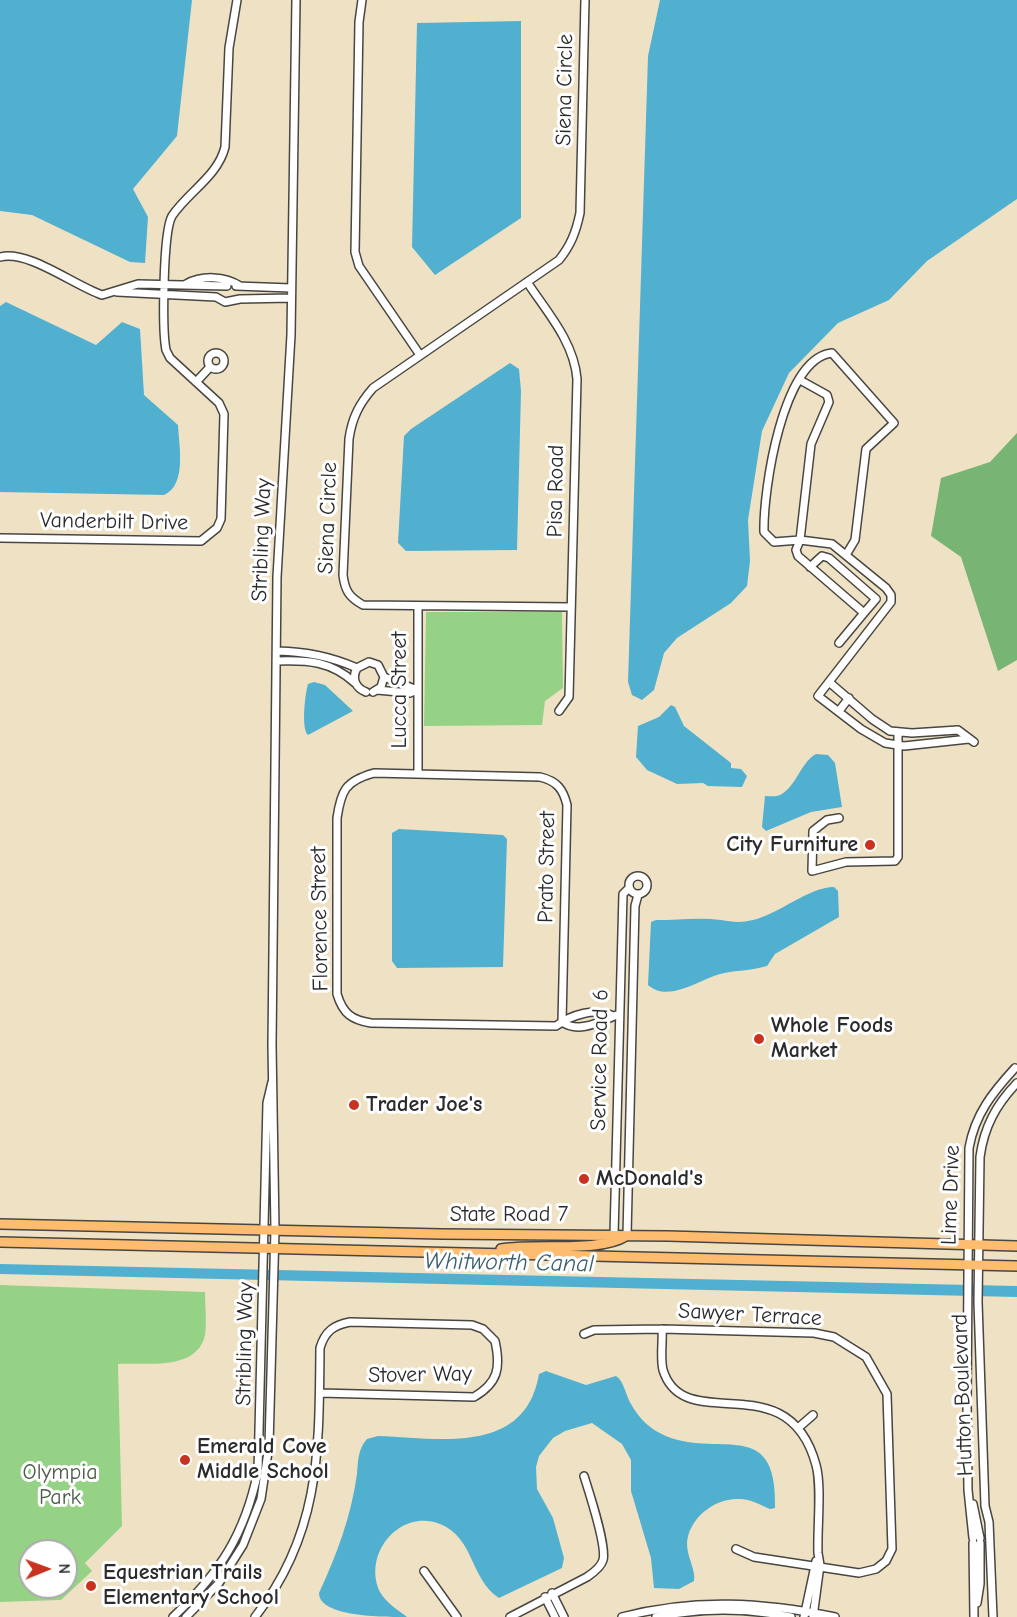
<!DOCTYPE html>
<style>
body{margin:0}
#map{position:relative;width:1017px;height:1617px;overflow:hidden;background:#efe2c4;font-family:"Comic Neue",sans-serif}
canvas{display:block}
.north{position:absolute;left:18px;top:1539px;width:60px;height:60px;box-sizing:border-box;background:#fff;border:2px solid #aaa;border-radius:50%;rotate:89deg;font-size:16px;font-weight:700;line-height:24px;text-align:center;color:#2b2b2b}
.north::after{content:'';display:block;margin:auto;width:21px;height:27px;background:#c8321e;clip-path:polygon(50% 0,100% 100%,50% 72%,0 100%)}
</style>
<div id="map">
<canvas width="1017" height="1617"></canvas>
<div class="north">N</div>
</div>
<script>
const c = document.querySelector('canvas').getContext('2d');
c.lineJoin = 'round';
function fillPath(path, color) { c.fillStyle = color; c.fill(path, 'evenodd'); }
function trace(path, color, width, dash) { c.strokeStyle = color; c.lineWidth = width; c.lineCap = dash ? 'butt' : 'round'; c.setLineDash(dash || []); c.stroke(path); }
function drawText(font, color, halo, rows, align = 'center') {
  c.font = font + ' "Comic Neue",sans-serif'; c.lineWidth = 6; c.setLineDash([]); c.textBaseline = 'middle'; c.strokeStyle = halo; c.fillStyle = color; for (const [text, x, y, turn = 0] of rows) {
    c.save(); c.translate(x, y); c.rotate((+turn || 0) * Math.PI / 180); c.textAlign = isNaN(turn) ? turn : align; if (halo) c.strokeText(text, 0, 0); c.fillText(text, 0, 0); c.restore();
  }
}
fillPath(new Path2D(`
 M 426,612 L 562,612 L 563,688 L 545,701 L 542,725 L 424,726 Z
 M 0,1285 L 205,1292 C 205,1305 207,1322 205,1335 C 197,1372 145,1362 118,1364 L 122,1526 L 85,1563 L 92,1571 L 61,1600 L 0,1602 ZM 30,1551 L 66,1551 L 66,1587 L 30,1587 Z`), '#96d286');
fillPath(new Path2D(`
 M 1017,433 L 1017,660 L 998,671 L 961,557 L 931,536 L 941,478 L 990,462 Z`), '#78b473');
fillPath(new Path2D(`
 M 0,0 L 192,0 L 177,136 L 133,189 L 148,217 L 145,263 L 130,262 L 32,215 L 0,211 Z
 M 660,0 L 1017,0 L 1017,199 L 927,261 L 889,300 L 838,323 L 789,373 L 762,431 L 748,520 L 750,561 L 747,586 L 731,603 L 677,638 L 664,653 L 654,690 L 642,700 L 632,695 L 628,682 L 648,56 Z
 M 521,21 L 521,218 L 435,275 L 412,247 L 417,23 Z
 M 6,302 L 96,345 L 122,322 L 140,329 L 144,395 L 178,425 C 179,446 187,485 164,495 L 0,492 L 0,306 Z
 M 510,363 L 519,369 L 521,391 L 517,550 L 406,551 L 398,543 L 404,436 L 411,429 Z
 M 314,682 L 325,685 L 353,711 L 308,735 C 301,729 305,694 308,684 Z
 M 671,705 L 675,707 L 684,726 L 731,763 L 731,768 L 741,769 L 747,776 L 742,787 L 708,786 L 703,783 L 677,784 L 647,770 L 636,757 L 638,726 L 659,717 Z
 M 816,754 L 828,755 L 835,763 L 842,807 L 811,812 L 766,831 L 762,827 L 765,796 C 770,796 776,797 780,795 C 797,786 800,763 816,754 Z
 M 399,829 L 503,835 L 507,839 L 503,967 L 397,968 L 392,961 L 392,833 Z
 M 834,887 L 838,891 L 839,917 L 775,954 L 767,966 C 751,971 735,970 720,974 C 699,980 668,1003 648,985 L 651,922 L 656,920 C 677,920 700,917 721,920 C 732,922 741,923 753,920 C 779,914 809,887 834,887 Z
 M 0,1264 L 1017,1286 L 1017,1297 L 0,1274 Z
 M 546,1371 L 586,1385 L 616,1376 C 624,1381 626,1396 631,1404 C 637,1415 646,1425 656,1431 C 711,1464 778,1410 775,1508 L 770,1509 C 760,1505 751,1499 739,1499 C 714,1498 688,1519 687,1544 C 687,1557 696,1570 694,1581 L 679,1589 L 654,1588 L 651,1558 L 631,1491 L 631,1460 L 622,1444 L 592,1423 L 565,1431 L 553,1438 L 539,1456 L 536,1467 L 537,1489 L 553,1518 L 564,1558 L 562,1568 L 499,1598 C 470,1579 474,1537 440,1524 C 400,1508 362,1554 380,1592 C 387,1604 397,1609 407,1617 C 383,1617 319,1617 319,1593 C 337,1554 351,1517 357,1474 C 358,1461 358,1449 367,1439 L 378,1436 C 439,1438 525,1456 539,1374 Z`), '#51b0cf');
const minor = new Path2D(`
 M 362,0 L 359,22 L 355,252 L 359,266 L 420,355
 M 0,257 C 29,250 73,285 102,295 L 138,284 L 227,286
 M 527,282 C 547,312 574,342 577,379 L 569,697 L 559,711
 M 186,284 C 202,275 225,276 240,286
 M 236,286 L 291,288
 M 117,292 L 216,297 L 225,302 L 240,299 L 291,298
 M208 361a8 8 0 1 1 16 0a8 8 0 1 1-16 0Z
 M 800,380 L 827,395 L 829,402 L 811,444 L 800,540 L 796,550 L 798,556 L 864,613 L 839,643
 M 197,381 L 210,367
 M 0,538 L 201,541 L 217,528 L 221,519 L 224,414 L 219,403 L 170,358 L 166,350 C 162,329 163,232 172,216 C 188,192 218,176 225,147 L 229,48 L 237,0
 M 846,555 L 855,540 L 866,449 L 894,423 L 832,353 C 782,358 763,492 764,532 L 774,542 L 800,540 L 832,544 L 886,588 L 891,595 L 891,602 L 818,696 L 861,729 L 885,743 L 904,746 L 969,739
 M 810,567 L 822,556 L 829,558 L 876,599 L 864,613
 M 571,607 L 363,605 C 349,597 345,591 343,575 L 349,439 C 352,418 359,404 373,388 L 559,260 C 571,245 576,232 580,213 L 585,0
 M 277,651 C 307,652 329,656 357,668
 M 277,661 C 308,660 331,661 355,683
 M 384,677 L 417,690
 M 829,682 L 872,719 L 890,731 L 912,733 L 958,730 L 974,742
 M 377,690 L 410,693 L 417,690
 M 366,692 C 356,688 351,679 357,668 L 369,662 L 378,665 L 384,677 L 381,687 L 373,692
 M 839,711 L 849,698
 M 418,773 L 418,606
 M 839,818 L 827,820 L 813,831 L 812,871 L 846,862 L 895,861 L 898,857 L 898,733
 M629 885a9 9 0 1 1 18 0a9 9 0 1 1-18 0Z
 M 562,1022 L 567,805 C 563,789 557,781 540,777 L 374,773 C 345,781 341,791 337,818 L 337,994 C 343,1014 352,1020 371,1023 L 556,1026 C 571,1015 595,1007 613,1016
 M 562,1022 C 579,1034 601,1021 617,1015
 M 614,1235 L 623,894 L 629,888
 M 627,1235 L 635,906 L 638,895
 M 662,1329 C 663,1341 660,1358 663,1370 C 684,1438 788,1361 816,1465 C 822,1486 817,1529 818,1553 L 820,1565 L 813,1617
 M 584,1334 L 594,1330 L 662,1329 L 814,1333 L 834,1337 L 866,1357 L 887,1394 L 892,1549 L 886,1561 L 876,1569 L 859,1573 L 754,1557 L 736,1549
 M 798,1428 L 813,1415
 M 973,1504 L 980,1538
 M 973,1538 L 968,1490 L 967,1403 L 969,1148 C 975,1114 993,1092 1015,1068
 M 973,1543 L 974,1617
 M 424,1571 L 457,1617
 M 552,1593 L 564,1617
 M 545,1597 L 555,1617
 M 977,1603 L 980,1584 L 980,1543
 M 173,1617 C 220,1573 245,1534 258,1471 L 267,1103 L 272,1082
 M 186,1617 L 219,1583 L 243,1545 L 261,1499 L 269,1445 L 275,1230 L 272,1045 L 277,577 L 291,335 L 296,0
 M 255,1617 C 321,1533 319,1450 320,1348 C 325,1331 334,1325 350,1322 L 472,1325 L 483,1329 L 495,1341 C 501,1368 498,1383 474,1397 L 320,1393
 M 510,1617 L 587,1577 C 593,1573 601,1567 603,1560 C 607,1546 589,1492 584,1476
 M 622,1617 C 694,1598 763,1602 835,1617
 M 656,1617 C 700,1608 747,1608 791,1617
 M 804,1617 L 816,1561
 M 993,1617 L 989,1522 L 985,1506 L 978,1302 L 980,1157 C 984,1127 996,1105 1017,1083`);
const major = new Path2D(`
 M 0,1224 L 442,1234 L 668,1236 L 1017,1246
 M 0,1242 L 1017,1266
 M 501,1249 C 536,1243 599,1253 626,1236`);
trace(minor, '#484642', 10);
trace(major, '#484642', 12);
trace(minor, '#fff', 7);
trace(major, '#fdbc6f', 9);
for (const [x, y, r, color] of [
 [870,845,6,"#c8321e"],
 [759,1039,6,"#c8321e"],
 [354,1105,6,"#c8321e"],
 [584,1179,6,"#c8321e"],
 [185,1460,6,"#c8321e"],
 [91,1586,6,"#c8321e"]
]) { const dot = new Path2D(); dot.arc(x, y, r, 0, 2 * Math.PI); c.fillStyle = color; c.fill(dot); trace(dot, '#fff', 2); }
drawText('22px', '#2b2b2b', '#fff', [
 ["Siena Circle",565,90,-89],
 ["Pisa Road",556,491,-89],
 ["Siena Circle",328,518,-88],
 ["Vanderbilt Drive",114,522,1],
 ["Stribling Way",262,540,-88],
 ["Lucca Street",400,690,-90],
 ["Prato Street",547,867,-89],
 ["Florence Street",320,919,-91],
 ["Service Road 6",600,1060,-89],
 ["Lime Drive",951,1195,-88],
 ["State Road 7",509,1215],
 ["Sawyer Terrace",750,1315,3],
 ["Stribling Way",245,1344,-89],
 ["Stover Way",420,1375,-1],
 ["Hutton Boulevard",963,1395,-92]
]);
drawText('bold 22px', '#2b2b2b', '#fff', [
 ["City Furniture",858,845,"right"],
 ["Whole Foods",771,1026],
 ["Market",771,1051],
 ["Trader Joe's",366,1105],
 ["McDonald's",596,1179],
 ["Emerald Cove",197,1447],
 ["Middle School",197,1472],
 ["Equestrian Trails",103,1573],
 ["Elementary School",103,1598]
], 'left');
drawText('22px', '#4b5d46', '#fff', [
 ["Olympia",60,1473],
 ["Park",60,1498]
]);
drawText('italic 24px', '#3a606d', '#fff', [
 ["Whitworth Canal",509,1263,1]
]);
</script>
